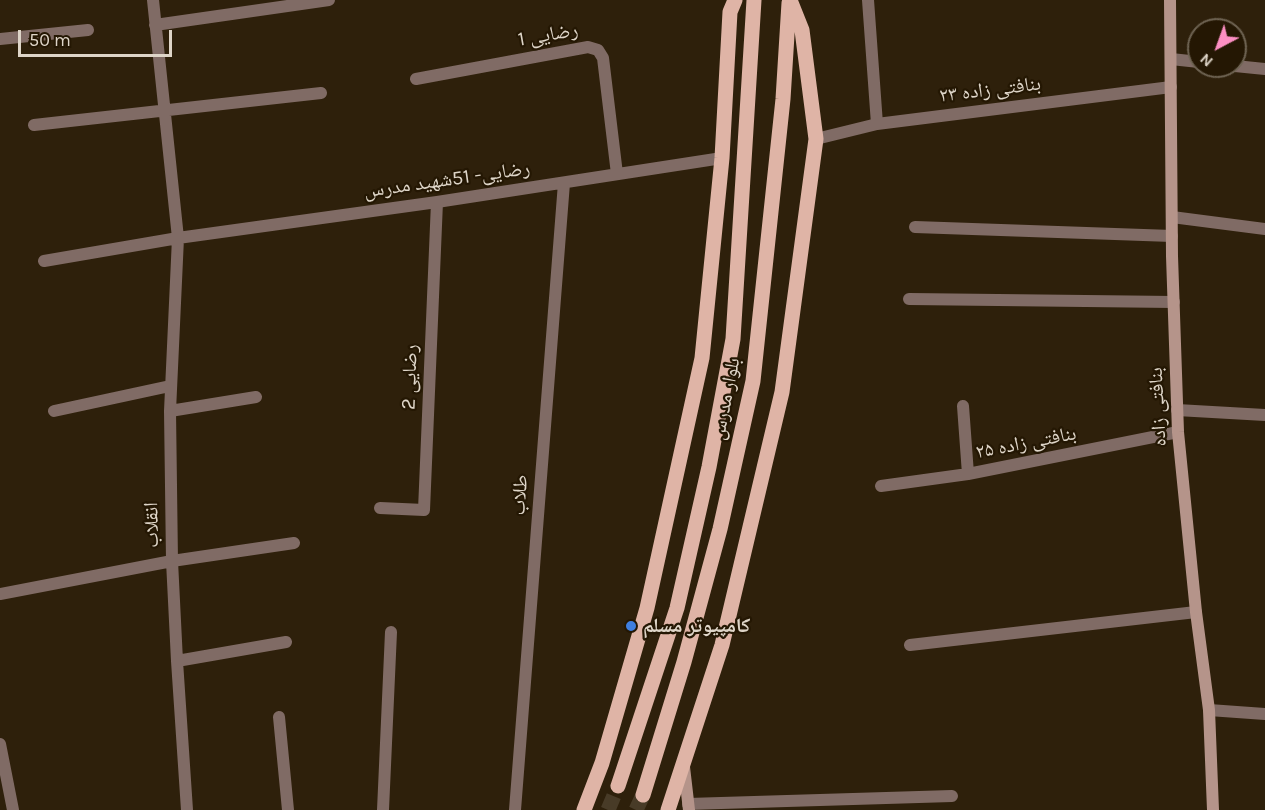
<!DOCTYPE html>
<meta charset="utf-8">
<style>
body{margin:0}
#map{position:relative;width:1265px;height:810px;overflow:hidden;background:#2e200b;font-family:Karla,sans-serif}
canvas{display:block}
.north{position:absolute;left:1187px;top:18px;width:60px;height:60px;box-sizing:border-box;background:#241703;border:2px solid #6e6352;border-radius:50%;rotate:221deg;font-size:16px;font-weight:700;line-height:24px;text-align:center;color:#ded5c8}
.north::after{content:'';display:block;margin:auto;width:21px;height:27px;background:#fc8fc3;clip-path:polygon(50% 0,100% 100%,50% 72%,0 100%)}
.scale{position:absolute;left:18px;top:30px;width:154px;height:27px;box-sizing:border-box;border:3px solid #ded5c8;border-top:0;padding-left:8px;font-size:18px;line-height:21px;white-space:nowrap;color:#ded5c8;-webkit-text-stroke:4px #241703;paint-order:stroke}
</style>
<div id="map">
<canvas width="1265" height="810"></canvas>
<div class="north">N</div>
<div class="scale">50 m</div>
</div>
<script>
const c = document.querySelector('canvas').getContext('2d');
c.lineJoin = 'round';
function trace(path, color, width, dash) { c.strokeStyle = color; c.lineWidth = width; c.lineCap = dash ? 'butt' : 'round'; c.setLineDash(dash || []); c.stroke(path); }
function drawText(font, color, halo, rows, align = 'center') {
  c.font = font + ' Karla,"Noto Naskh Arabic",sans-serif'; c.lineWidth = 4.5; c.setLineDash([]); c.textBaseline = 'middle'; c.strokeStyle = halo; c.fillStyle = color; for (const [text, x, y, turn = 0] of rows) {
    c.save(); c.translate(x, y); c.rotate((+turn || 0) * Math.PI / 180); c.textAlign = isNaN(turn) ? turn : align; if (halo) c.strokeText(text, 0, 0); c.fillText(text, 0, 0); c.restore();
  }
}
trace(new Path2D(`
 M 608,810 L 618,786
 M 636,810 L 643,795`), '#483b27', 15, [15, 8]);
trace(new Path2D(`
 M 153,0 L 178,238 L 170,411 L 172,561 L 177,661 L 187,810
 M 868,0 L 877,124
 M 155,25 L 329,0
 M 0,39 L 88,30
 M 1171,59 L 1199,62
 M 1235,66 L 1265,69
 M 416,79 L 588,47 L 598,50 L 603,58 L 617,174
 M 34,125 L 321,93
 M 816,139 L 877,124 L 1171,87
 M 1172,217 L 1265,229
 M 915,227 L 1172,236
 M 44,261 L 178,238 L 437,202 L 722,158
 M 909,299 L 1174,302
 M 963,406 L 968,474
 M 1177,410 L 1265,415
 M 54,411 L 170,386
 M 170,411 L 256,397
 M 881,486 L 968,474 L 1178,432
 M 380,508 L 424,510 L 437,202
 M 0,594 L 172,561 L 294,543
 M 910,645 L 1196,612
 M 177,661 L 286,642
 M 1209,710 L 1265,714
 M 279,717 L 288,810
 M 0,744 L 13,810
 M 688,804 L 952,796
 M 383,810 L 391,632
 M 515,810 L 564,183`), '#806b65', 12);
trace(new Path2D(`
 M 1170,0 L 1172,256 L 1178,432 L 1196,612 L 1209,710 L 1213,810
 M 684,767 L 689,810`), '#b5948a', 12);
trace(new Path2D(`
 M 618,786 L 677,608 L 709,467 L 733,339 L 754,0
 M 643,795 L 684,662 L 720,529 L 753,381 L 783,99 L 789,3
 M 584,810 L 602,763 L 647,608 L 702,358 L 722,158 L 730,12 L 735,0
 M 668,810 L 722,645 L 782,392 L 816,139 L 802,30 L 790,0`), '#dfb4a6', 15);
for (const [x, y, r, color] of [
 [631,626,6,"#3f7fe0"]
]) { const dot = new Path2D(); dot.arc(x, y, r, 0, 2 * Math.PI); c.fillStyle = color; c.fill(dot); trace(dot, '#241703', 2); }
drawText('20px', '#ded5c8', '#241703', [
 ["رضایی 1",548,35,-10],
 ["بنافتی زاده ۲۳",990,90,-7],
 ["رضایی- 51شهید مدرس",447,180,-8],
 ["رضایی 2",410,377,-88],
 ["بلوار مدرس",726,399,-79],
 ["بنافتی زاده",1158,407,-93],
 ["بنافتی زاده ۲۵",1026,443,-11],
 ["طلاب",520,495,-86],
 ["انقلاب",152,525,-91]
]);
drawText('bold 20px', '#ded5c8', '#241703', [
 ["کامپیوتر مسلم",643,626]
], 'left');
</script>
